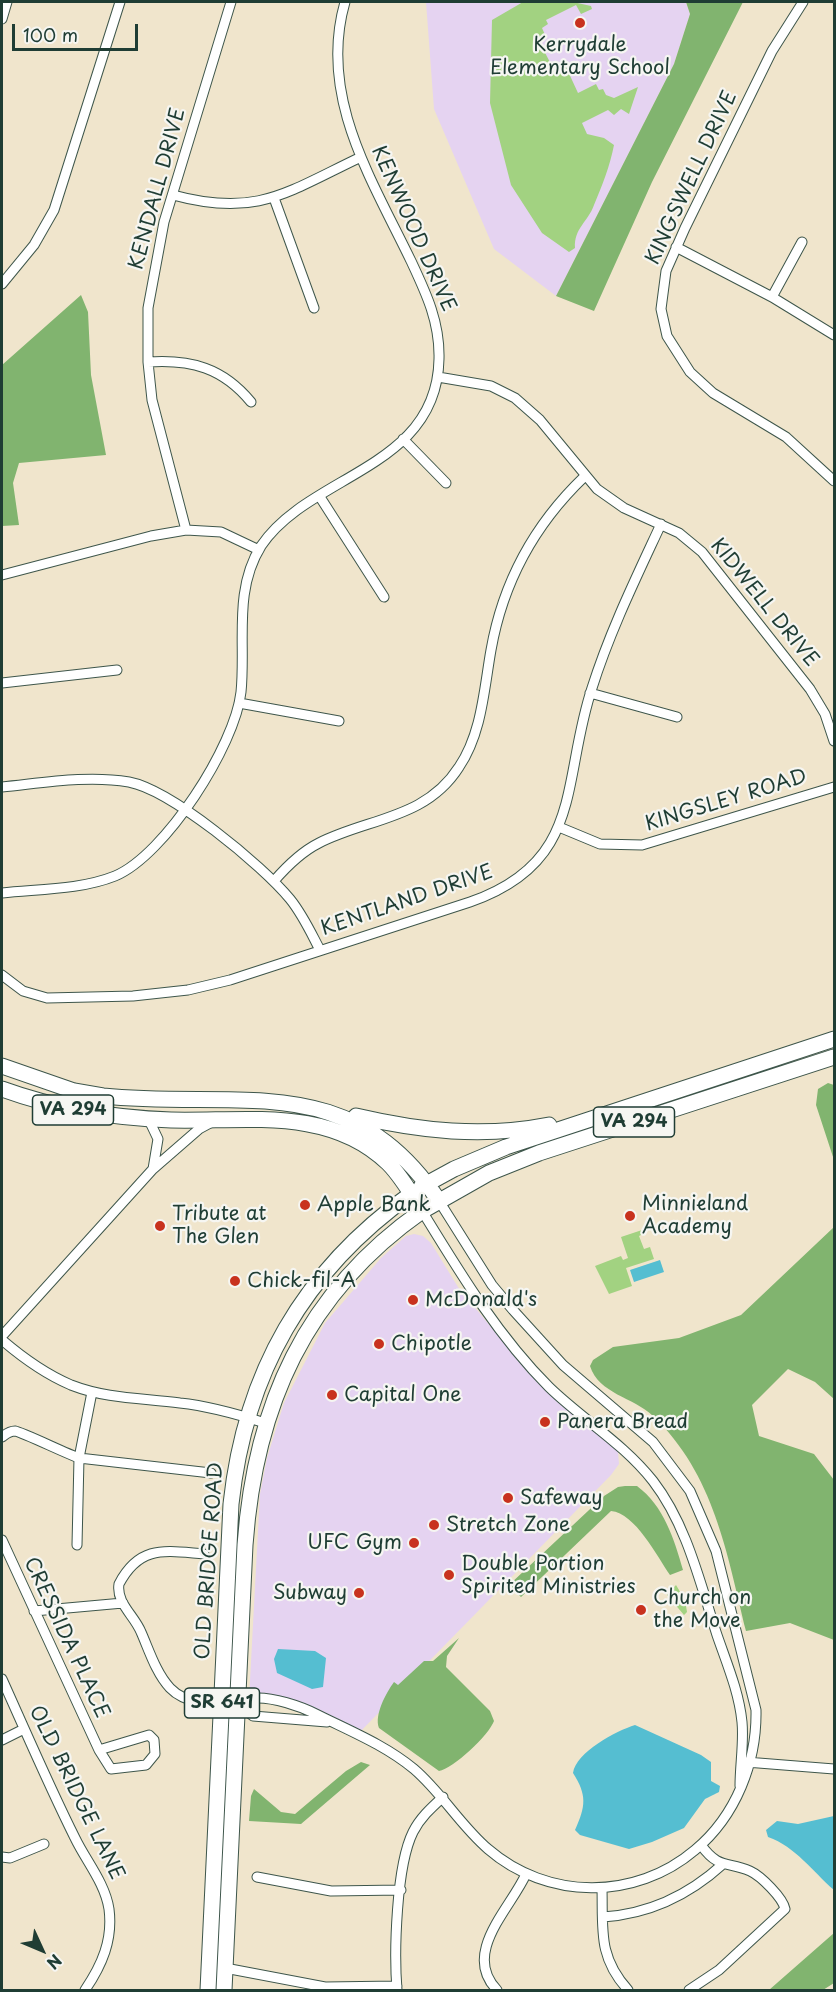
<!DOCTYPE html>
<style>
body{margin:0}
#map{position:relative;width:836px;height:1992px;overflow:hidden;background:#f0e5cc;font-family:"Playpen Sans",sans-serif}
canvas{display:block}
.frame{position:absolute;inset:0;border:3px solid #1f3d34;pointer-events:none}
.north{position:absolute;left:12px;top:1920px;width:60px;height:60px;-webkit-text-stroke:4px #f6f6f2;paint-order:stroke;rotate:134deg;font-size:16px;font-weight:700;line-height:24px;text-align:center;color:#1f3d34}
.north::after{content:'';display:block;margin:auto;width:21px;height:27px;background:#1f3d34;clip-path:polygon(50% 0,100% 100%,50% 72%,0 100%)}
.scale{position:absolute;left:12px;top:24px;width:126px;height:27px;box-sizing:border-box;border:3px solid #1f3d34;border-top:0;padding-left:8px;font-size:18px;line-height:21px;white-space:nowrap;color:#1f3d34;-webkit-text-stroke:4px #f6f6f2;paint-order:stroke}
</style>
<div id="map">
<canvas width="836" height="1992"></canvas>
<div class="frame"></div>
<div class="north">N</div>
<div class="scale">100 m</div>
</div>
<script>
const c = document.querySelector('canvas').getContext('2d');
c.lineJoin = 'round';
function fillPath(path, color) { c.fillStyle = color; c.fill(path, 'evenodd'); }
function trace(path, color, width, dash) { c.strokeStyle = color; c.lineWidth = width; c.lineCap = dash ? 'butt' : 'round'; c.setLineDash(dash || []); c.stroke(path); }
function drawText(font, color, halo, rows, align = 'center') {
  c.font = font + ' "Playpen Sans",sans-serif'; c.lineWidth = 4.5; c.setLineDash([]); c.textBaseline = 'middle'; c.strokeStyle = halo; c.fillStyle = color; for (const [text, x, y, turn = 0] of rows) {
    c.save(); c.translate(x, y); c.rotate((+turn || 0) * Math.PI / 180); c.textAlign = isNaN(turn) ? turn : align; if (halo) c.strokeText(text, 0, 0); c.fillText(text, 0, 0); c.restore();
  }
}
fillPath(new Path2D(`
 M 426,2 L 686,2 L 690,14 L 674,64 L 556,296 L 494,249 L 434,109 Z
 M 414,1234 L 423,1236 L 431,1243 L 458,1287 L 525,1368 L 563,1405 L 613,1445 L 618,1452 L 619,1464 L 611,1475 L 358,1734 L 310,1711 L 249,1699 L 260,1494 L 267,1458 L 284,1403 L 325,1323 L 381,1258 L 406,1236 Z`), '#e5d3f1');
fillPath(new Path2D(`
 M 523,2 L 573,2 L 591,6 L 592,9 L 581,14 L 576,5 L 546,20 L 548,24 L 542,28 L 546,37 L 539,41 L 555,72 L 566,67 L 578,93 L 596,84 L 599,90 L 603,89 L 606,95 L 614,98 L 638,87 L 629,114 L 621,109 L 614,115 L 608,110 L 582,123 L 587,134 L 604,138 L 614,145 C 610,166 602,186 594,205 C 588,222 574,228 575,248 L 569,252 L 542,233 L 511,185 L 490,103 L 492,20 Z
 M 642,1230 L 643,1234 L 639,1236 L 644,1249 L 650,1247 L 654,1259 L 626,1268 L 632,1286 L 609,1294 L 595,1266 L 621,1256 L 623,1260 L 628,1258 L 621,1237 Z
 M 676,1585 L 685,1600 L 687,1612 L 684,1615 L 667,1595 Z`), '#a2d281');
fillPath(new Path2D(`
 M 686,2 L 743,2 L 652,182 L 594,311 L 556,296 L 674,64 L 690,14 Z
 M 81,295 L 88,312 L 91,375 L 106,455 L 19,463 L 13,483 L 19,525 L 2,526 L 2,365 Z
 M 828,1083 L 834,1085 L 834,1160 L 816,1105 L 818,1089 Z
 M 834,1227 L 834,1399 L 815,1382 L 788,1369 L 752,1405 L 759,1436 L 814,1454 L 834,1480 L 834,1640 L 790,1623 L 746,1631 C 727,1553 714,1474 653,1416 C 633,1397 599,1394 590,1366 L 593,1360 L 613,1347 L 679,1338 L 741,1315 Z
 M 625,1486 L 637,1486 C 664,1506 674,1539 683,1570 L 670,1575 C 657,1556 635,1513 611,1511 L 521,1597 L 509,1585 L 604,1496 L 618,1487 Z
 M 459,1638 L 447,1656 L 446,1667 L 490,1711 L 494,1721 C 489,1735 453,1769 439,1771 L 379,1728 C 374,1715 386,1693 394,1682 L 398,1685 L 424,1661 L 433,1661 Z
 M 361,1762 L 370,1765 L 301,1824 L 249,1821 L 251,1796 L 254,1789 L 281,1812 L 295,1814 L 346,1771 Z
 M 834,1933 L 834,1983 L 823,1990 L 769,1990 Z`), '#81b46f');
fillPath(new Path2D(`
 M 660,1260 L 664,1272 L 634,1282 L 630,1270 Z
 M 278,1649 L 315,1651 L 326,1658 L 323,1687 L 312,1689 L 277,1673 L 274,1659 Z
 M 635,1725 L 701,1755 L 711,1762 L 711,1781 L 720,1786 L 719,1792 L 705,1799 L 684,1828 L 652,1842 L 629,1849 L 580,1835 L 575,1830 C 586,1806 587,1795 573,1773 C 576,1752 616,1731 635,1725 Z
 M 834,1816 L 834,1890 C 812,1871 796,1847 768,1837 L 766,1830 L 777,1821 L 798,1824 Z`), '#55bed1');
const minor = new Path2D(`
 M 803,2 L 772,51 L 685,228 L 666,271 L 661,309 L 667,336 L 690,372 L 713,393 L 786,437 L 834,481
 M 2,19 L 7,2
 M 173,195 C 257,218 287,192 361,157
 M 274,198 L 314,308
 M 676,247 L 772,297 L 834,335
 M 2,284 L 34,245 L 54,210 L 120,2
 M 772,297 L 802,242
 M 148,362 C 191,359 223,368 251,402
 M 438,377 L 491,386 L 515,398 L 540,420 L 597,489 L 624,508 L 679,533 L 702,552 L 810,689 L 825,714 L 834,741
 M 403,439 L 446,483
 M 320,497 L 384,597
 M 186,530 L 152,400 L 148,362 L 148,308 L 164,222 L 231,2
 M 2,575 L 151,536 L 186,530 L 221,532 L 259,550
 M 2,683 L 117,670
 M 590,693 L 677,717
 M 239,703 L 339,721
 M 2,787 C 43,783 87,775 129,782 C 171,790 262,865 290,899 C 303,915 311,933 320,950
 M 559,827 L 600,844 L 642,845 L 834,787
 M 274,881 C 287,866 301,852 319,843 C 368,818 426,819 459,767 C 482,733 484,689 491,650 C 503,582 535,524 584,477
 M 2,893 C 38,889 80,890 115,876 C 165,855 235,746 241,692 C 246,643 233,591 261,546 C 309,474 437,469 439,359 C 440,322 426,293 411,261 C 371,178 318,96 345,2
 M 2,975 L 23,991 L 47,998 L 133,996 L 188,990 L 230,980 L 470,902 C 585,862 561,781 592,688 C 610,631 636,578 661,524
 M 148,1118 L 158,1139 L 153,1169
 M 422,1211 C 460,1273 498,1336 549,1387 C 583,1420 623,1443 653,1481 C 687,1525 700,1583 717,1635 C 727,1664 739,1692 742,1722 C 744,1743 740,1764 740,1786
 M 2,1336 L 153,1169 L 199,1129 L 212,1122
 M 2,1340 C 23,1358 45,1374 71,1385 C 107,1399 142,1398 180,1403 C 209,1406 237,1414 265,1423
 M 2,1437 C 6,1434 9,1431 15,1431 C 22,1432 65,1453 79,1458 L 211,1473
 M 2,1540 L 99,1750
 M 77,1545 L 79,1458 L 92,1392
 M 204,1554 C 166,1551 140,1544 119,1584 C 116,1603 134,1615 141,1632 C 149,1650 156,1673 170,1688 C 185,1704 217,1707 238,1704 C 244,1703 249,1699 255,1698 C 273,1697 300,1706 316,1714 C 350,1731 385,1745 414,1769 C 442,1793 460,1825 488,1849 C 547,1900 635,1901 695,1850 C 736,1816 757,1762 756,1710 L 716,1551 L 690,1491 L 653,1442 L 563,1365 L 513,1310 L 492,1285 L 439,1201
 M 34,1611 L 123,1603
 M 2,1679 C 26,1732 49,1786 75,1838 C 86,1861 105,1883 109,1909 C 113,1940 102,1965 85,1990
 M 238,1704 L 253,1716 L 327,1722
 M 149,1735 L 154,1740 L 155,1754 L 146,1765 L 111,1769 L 99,1750 Z
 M 2,1740 L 24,1729
 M 746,1762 L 834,1769
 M 2,1857 L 10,1858 L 44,1844
 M 257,1877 L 331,1891 L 401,1890
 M 602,1888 C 603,1930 598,1957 628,1990
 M 603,1917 C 649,1914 689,1895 723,1864
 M 225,1968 L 325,1987 L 397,1986
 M 397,1990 C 394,1953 396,1866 413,1832 C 420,1818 431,1808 443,1797
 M 497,1990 C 461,1953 511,1908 526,1874
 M 689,1990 L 719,1970 L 785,1909 C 783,1898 761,1876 750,1871 C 728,1861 719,1870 701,1845`);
const primary = new Path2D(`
 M 208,1990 L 231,1504 C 245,1373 303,1271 411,1194
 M 224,1990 L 245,1545 C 255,1406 305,1293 422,1211`);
const trunk = new Path2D(`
 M 2,1066 L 74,1091 L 103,1096 C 239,1110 349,1067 439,1201
 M 2,1089 C 57,1109 112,1118 171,1120 C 245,1122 329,1106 388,1163 C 402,1177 412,1195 422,1211 L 489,1173 L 539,1153 L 834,1057
 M 356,1116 C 420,1131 483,1138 549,1125
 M 421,1187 L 454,1169 L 506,1147 L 834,1039`);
trace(minor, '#3e564b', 11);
trace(primary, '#3e564b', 17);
trace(trunk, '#3e564b', 17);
trace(minor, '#fff', 9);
trace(primary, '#fff', 15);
trace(trunk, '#fff', 15);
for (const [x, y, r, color] of [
 [580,23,6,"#c8321e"],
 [305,1205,6,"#c8321e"],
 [630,1216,6,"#c8321e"],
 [160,1226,6,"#c8321e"],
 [235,1281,6,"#c8321e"],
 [413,1300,6,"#c8321e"],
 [379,1344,6,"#c8321e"],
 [332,1395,6,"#c8321e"],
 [545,1422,6,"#c8321e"],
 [508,1498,6,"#c8321e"],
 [434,1525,6,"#c8321e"],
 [414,1543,6,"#c8321e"],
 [449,1575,6,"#c8321e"],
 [359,1593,6,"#c8321e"],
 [641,1610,6,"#c8321e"]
]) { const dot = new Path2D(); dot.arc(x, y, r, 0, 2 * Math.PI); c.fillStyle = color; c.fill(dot); trace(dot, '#f6f6f2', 2); }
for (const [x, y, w] of [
 [73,1110,81],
 [634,1122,81],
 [222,1703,75]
]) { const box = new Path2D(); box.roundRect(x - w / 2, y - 15, w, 30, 4.5); c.fillStyle = '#f6f6f2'; c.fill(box); trace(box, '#1f3d34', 1.5); }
drawText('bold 18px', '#1f3d34', null, [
 ["VA 294",73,1110],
 ["VA 294",634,1122],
 ["SR 641",222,1703]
]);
drawText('20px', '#1f3d34', '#f6f6f2', [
 ["Kerrydale",580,45,"center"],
 ["Elementary School",580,68,"center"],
 ["Minnieland",642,1204],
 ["Academy",642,1227],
 ["Apple Bank",317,1205],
 ["Tribute at",172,1214],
 ["The Glen",172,1237],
 ["Chick-fil-A",247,1281],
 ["McDonald's",425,1300],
 ["Chipotle",391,1344],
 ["Capital One",344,1395],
 ["Panera Bread",557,1422],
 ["Safeway",520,1498],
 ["Stretch Zone",446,1525],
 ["UFC Gym",402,1543,"right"],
 ["Double Portion",461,1564],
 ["Spirited Ministries",461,1587],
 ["Subway",347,1593,"right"],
 ["Church on",653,1598],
 ["the Move",653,1621]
], 'left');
drawText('20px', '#1f3d34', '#f6f6f2', [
 ["KINGSWELL DRIVE",692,178,-65],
 ["KENDALL DRIVE",158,189,-75],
 ["KENWOOD DRIVE",413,229,66],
 ["KIDWELL DRIVE",764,603,51],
 ["KINGSLEY ROAD",726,801,-17],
 ["KENTLAND DRIVE",407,901,-19],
 ["OLD BRIDGE ROAD",210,1561,-86],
 ["CRESSIDA PLACE",66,1638,65],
 ["OLD BRIDGE LANE",76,1793,64]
]);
</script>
